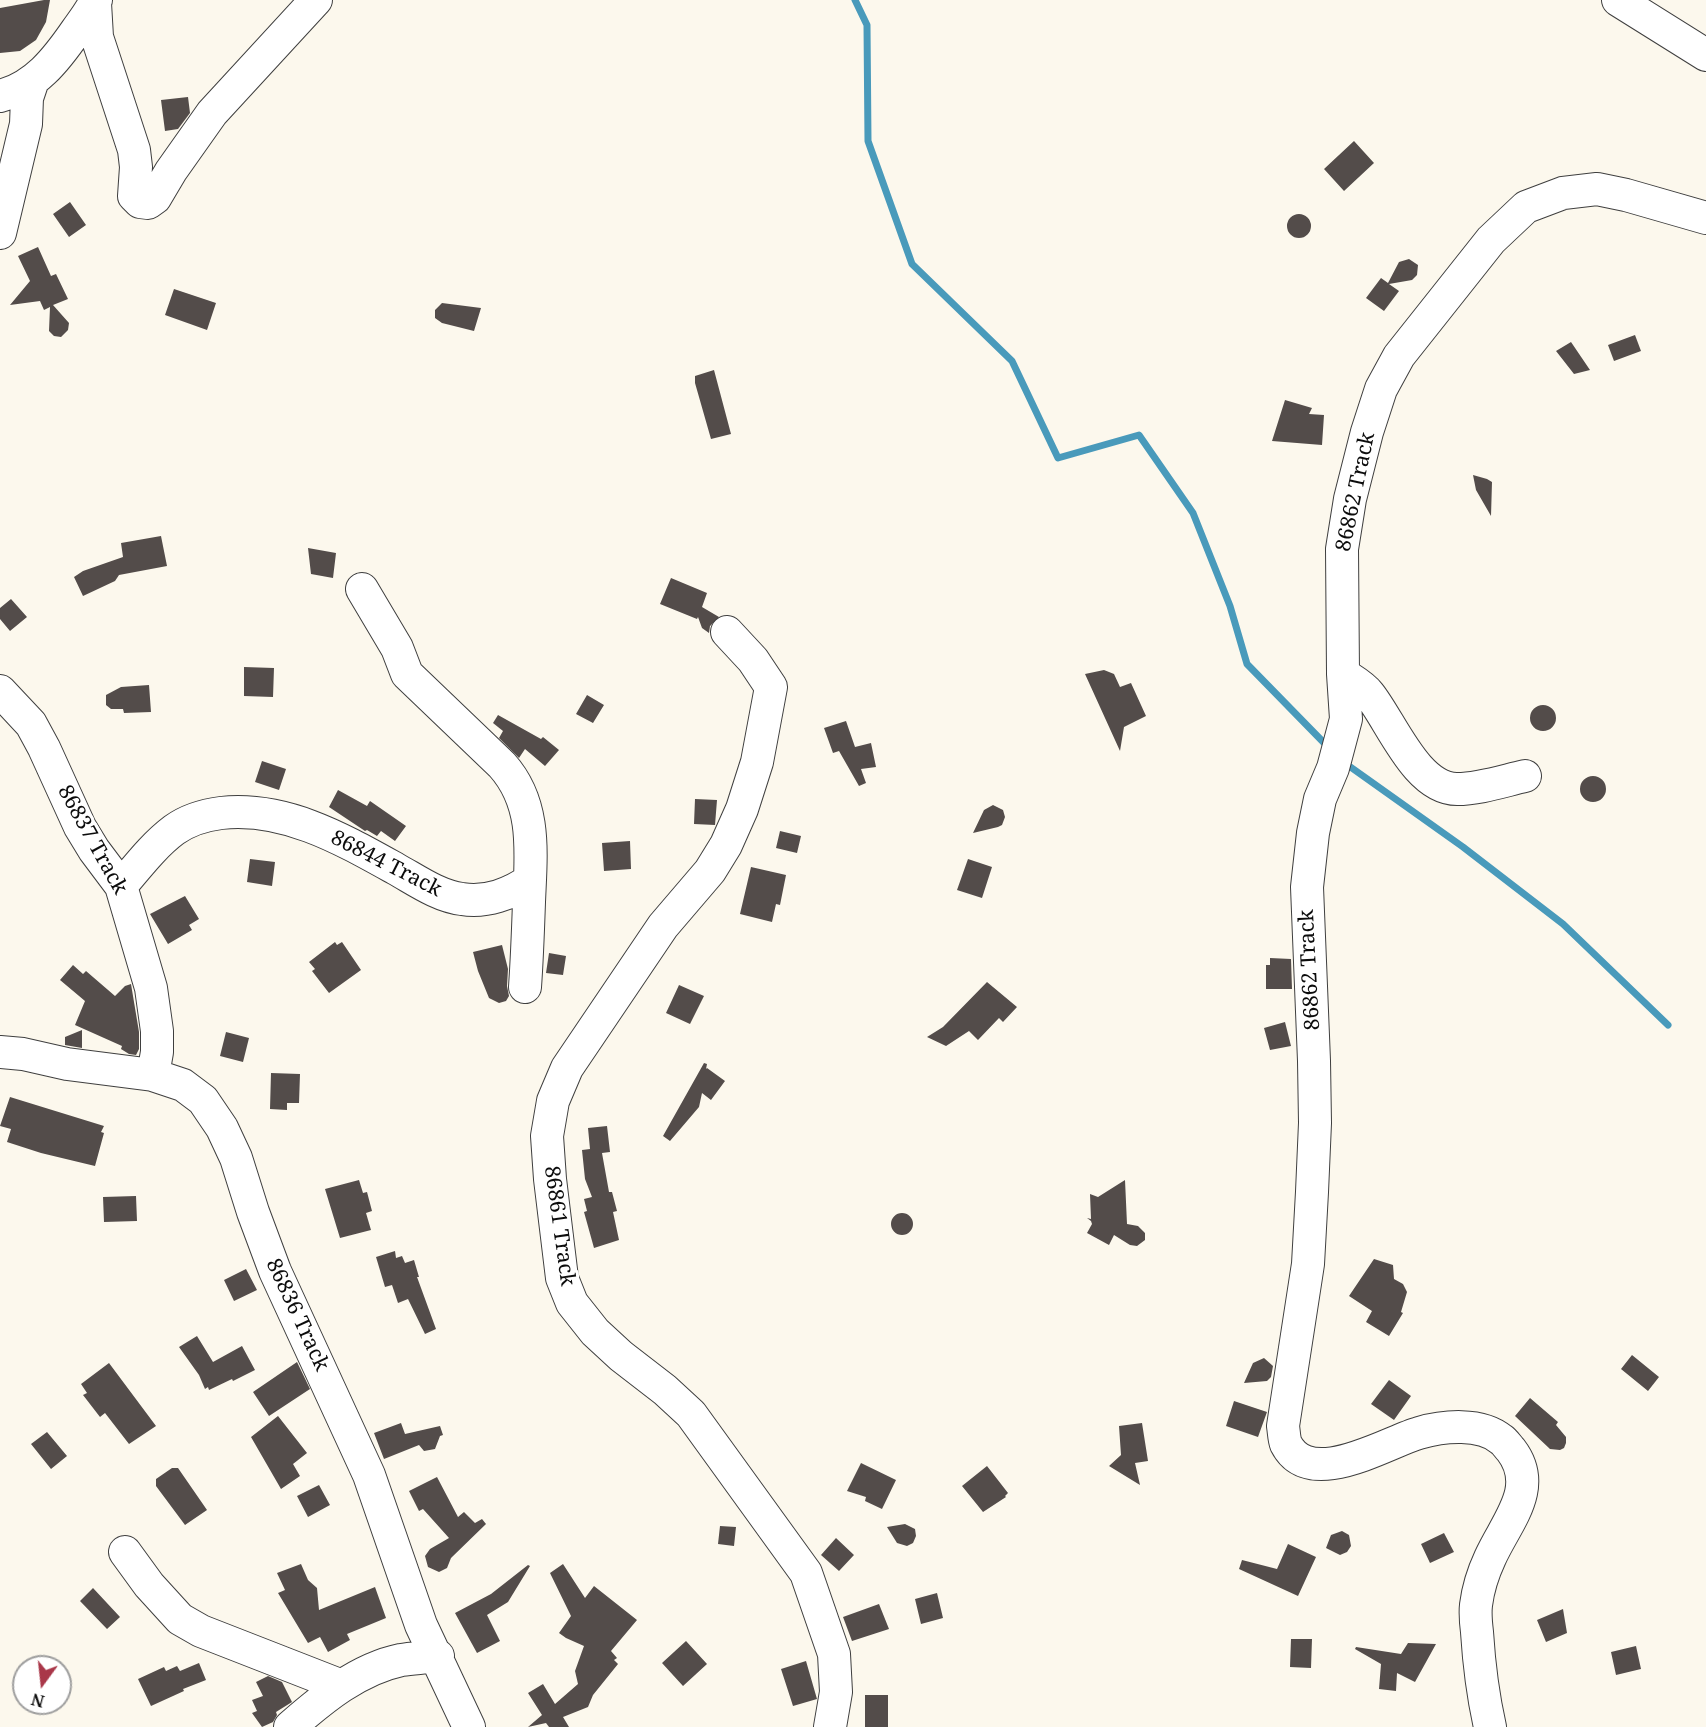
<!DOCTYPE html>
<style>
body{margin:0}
#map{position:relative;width:1706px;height:1727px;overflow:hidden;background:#fcf8ed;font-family:"Noto Serif",serif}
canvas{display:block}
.north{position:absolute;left:12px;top:1655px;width:60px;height:60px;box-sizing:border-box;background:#fff;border:2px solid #9e9e9e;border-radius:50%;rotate:195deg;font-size:16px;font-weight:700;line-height:24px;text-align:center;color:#0c0c0c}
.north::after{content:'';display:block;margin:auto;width:21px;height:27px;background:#a93749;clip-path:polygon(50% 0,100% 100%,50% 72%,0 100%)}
</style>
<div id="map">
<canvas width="1706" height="1727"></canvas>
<div class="north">N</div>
</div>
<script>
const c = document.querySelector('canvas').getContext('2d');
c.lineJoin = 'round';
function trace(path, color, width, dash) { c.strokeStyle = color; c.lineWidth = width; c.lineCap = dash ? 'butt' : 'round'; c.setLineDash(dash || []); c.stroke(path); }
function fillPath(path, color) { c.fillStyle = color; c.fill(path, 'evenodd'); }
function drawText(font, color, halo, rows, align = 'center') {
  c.font = font + ' "Noto Serif",serif'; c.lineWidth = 6; c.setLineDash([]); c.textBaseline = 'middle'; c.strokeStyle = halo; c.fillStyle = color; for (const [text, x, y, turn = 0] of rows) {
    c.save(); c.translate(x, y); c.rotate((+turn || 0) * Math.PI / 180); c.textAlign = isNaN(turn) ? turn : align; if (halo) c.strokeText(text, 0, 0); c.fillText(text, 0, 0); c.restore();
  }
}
trace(new Path2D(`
 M 855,0 L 867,25 L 868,141 L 912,264 L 1012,361 L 1058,458 L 1139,435 L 1193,513 L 1230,606 L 1247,664 L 1330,749
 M 1342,761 L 1463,847 L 1563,924 L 1668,1025`), '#499abb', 7);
fillPath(new Path2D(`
 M 44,0 L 50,0 L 46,22 L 36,40 L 20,51 L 0,53 L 0,8 Z
 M 188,97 L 190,113 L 178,129 L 165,131 L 161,100 Z
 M 1354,141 L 1374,163 L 1344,191 L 1324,169 Z
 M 70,202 L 86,225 L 69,237 L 53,214 Z
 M1287 226a12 12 0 1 1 24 0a12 12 0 1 1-24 0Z
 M 38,247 L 51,276 L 56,274 L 68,299 L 53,305 L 69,323 L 68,330 L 61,337 L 54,336 L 49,331 L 50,307 L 44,310 L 40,301 L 10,305 L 30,281 L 18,256 Z
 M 1409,259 L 1418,265 L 1417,275 L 1412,280 L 1389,284 L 1399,291 L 1384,311 L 1366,298 L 1381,278 L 1388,283 L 1399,262 Z
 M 174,289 L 216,303 L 207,330 L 165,315 Z
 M 442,303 L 481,308 L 474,331 L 442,323 L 435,318 L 435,310 Z
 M 1635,335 L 1641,351 L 1614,361 L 1608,345 Z
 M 1571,342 L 1590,370 L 1574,374 L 1556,351 Z
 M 714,370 L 731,434 L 711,439 L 695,383 L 695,376 Z
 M 1285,400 L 1312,408 L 1309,414 L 1324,415 L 1322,445 L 1272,441 Z
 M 1473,475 L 1487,479 L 1492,482 L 1491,516 L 1476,490 Z
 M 161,536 L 167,566 L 119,575 L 115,581 L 83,596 L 74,577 L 83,571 L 123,557 L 121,543 Z
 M 308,548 L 336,553 L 333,578 L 311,574 Z
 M 671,578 L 707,593 L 702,607 L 719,617 L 710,626 L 709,633 L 702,628 L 698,617 L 697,619 L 660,604 Z
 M 11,599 L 27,617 L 10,631 L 0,619 L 0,608 Z
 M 244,667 L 274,668 L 273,697 L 244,696 Z
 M 1104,670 L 1114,674 L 1120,687 L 1131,683 L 1146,716 L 1124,727 L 1120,751 L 1085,674 Z
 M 149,685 L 151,712 L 124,713 L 123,709 L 111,709 L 106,705 L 106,695 L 121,687 Z
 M 587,695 L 604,705 L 593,723 L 576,714 Z
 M1530 718a13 13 0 1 1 26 0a13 13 0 1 1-26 0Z
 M 498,715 L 541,739 L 543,737 L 559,750 L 545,766 L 525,749 L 519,758 L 499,738 L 503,731 L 493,723 Z
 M 846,721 L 855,747 L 871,743 L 876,767 L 861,769 L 866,783 L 859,786 L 839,751 L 833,753 L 824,728 Z
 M 262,761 L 286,769 L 279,790 L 255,782 Z
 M1580 789a13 13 0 1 1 26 0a13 13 0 1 1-26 0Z
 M 338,790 L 367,806 L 370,801 L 406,826 L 395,841 L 381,831 L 377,836 L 367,830 L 365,831 L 329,807 Z
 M 695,799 L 717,800 L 715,825 L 694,824 Z
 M 993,805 L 1003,810 L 1005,817 L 1002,825 L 998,827 L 973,833 L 984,810 Z
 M 780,831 L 801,836 L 797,853 L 776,848 Z
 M 630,841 L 631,869 L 604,871 L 602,843 Z
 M 250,859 L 275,862 L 272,886 L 247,882 Z
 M 968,859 L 992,867 L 982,898 L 957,890 Z
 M 751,867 L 786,875 L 780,905 L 776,904 L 772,922 L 740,914 Z
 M 185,896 L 199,919 L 189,925 L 192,930 L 168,944 L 150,914 Z
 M 335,942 L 337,945 L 342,942 L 361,970 L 329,993 L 312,971 L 315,969 L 309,962 Z
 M 502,945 L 508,969 L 507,986 L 509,996 L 506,1001 L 499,1003 L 489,998 L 478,971 L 473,952 Z
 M 549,953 L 566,956 L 563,975 L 546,973 Z
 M 1270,958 L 1291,959 L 1292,989 L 1266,989 L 1266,965 L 1270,965 Z
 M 73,965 L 83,974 L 86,971 L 115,996 L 125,986 L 131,984 L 139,1032 L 139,1049 L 136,1055 L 129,1054 L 121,1049 L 122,1046 L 75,1025 L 85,1001 L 60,980 Z
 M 987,982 L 1017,1007 L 1003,1022 L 999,1018 L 978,1040 L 969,1031 L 946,1046 L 927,1037 L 943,1027 Z
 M 679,985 L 704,996 L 690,1024 L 666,1013 Z
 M 1285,1022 L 1291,1046 L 1270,1050 L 1264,1028 Z
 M 82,1030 L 82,1048 L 65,1045 L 65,1037 Z
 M 226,1032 L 249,1038 L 243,1062 L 220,1056 Z
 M 704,1063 L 707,1064 L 706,1069 L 707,1068 L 725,1081 L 711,1100 L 702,1093 L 699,1107 L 670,1141 L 663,1136 Z
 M 271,1073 L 300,1074 L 299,1103 L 287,1103 L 287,1110 L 270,1109 Z
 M 10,1097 L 104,1126 L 101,1132 L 104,1133 L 95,1166 L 41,1153 L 7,1142 L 11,1129 L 0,1126 Z
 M 607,1126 L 610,1152 L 602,1153 L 609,1192 L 612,1192 L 617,1211 L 613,1212 L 619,1240 L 594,1248 L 584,1212 L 587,1211 L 584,1199 L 592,1197 L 585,1179 L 582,1150 L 590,1149 L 588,1128 Z
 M 359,1180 L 363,1193 L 367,1192 L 372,1211 L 366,1213 L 371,1230 L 340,1238 L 325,1189 Z
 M 1125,1180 L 1127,1224 L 1138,1226 L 1145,1233 L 1145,1240 L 1137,1246 L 1130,1245 L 1114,1235 L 1109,1245 L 1087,1233 L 1092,1224 L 1091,1221 L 1087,1218 L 1091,1219 L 1090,1194 L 1098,1197 Z
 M 136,1196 L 137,1221 L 104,1222 L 103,1197 Z
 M891 1224a11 11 0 1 1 22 0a11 11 0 1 1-22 0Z
 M 395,1251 L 396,1258 L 402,1256 L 405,1263 L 414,1260 L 419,1277 L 417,1277 L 436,1329 L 425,1334 L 408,1299 L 398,1303 L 392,1285 L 385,1287 L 376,1257 Z
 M 1374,1259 L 1393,1265 L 1394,1279 L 1403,1284 L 1407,1292 L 1401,1312 L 1403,1313 L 1389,1336 L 1366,1322 L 1372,1311 L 1349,1296 Z
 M 246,1269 L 257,1290 L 234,1301 L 224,1280 Z
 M 197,1336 L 213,1362 L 242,1346 L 255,1370 L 233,1381 L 232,1379 L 209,1390 L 208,1387 L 205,1389 L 199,1375 L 179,1347 Z
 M 1632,1355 L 1659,1377 L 1648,1391 L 1621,1369 Z
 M 1264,1358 L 1273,1366 L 1271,1377 L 1267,1381 L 1244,1383 L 1253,1363 Z
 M 297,1362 L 310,1389 L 269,1416 L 253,1392 Z
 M 109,1363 L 156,1426 L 129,1444 L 105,1413 L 100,1417 L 83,1395 L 87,1393 L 81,1384 Z
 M 1389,1380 L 1411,1396 L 1394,1420 L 1371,1404 Z
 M 1530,1398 L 1558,1422 L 1556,1425 L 1566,1437 L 1566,1443 L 1564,1448 L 1560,1450 L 1550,1449 L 1515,1416 Z
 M 1234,1401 L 1267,1412 L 1258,1437 L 1226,1426 Z
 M 278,1416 L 307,1453 L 293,1464 L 300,1476 L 281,1489 L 251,1437 Z
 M 401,1423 L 405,1434 L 440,1426 L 443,1435 L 440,1436 L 435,1449 L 424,1451 L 419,1445 L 384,1459 L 374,1433 Z
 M 1142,1423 L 1148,1461 L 1135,1463 L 1140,1485 L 1109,1466 L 1121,1455 L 1119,1426 Z
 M 47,1432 L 67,1456 L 51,1469 L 31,1444 Z
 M 861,1463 L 896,1480 L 882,1509 L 865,1501 L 866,1497 L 847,1491 Z
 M 987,1466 L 1008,1493 L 1005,1496 L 1006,1497 L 983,1512 L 962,1486 Z
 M 172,1468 L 178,1468 L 207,1510 L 185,1525 L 156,1486 L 156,1479 Z
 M 437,1477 L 458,1517 L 464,1512 L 475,1523 L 482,1519 L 486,1524 L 451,1558 L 447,1568 L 439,1572 L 428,1567 L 425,1556 L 430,1549 L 449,1538 L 423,1509 L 419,1511 L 409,1491 Z
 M 319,1485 L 330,1505 L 308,1517 L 297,1496 Z
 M 905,1524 L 915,1529 L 916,1536 L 913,1543 L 907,1546 L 897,1543 L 887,1527 Z
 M 720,1526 L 736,1527 L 734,1546 L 718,1544 Z
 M 1342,1531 L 1349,1535 L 1351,1546 L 1347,1552 L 1340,1555 L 1326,1548 L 1331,1535 Z
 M 1444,1533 L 1454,1552 L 1430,1563 L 1421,1544 Z
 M 836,1538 L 854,1555 L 839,1571 L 821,1555 Z
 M 1288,1544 L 1316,1557 L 1298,1596 L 1239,1569 L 1242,1560 L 1277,1569 Z
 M 301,1564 L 308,1580 L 317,1588 L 319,1610 L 375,1587 L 386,1618 L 347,1634 L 350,1640 L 328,1652 L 320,1637 L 308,1643 L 278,1593 L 285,1590 L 277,1573 Z
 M 563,1564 L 585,1598 L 594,1586 L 637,1620 L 611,1651 L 617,1658 L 614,1660 L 618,1664 L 593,1695 L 588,1707 L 563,1717 L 569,1727 L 549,1727 L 546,1723 L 528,1727 L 542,1715 L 528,1693 L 543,1684 L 555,1704 L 578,1684 L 575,1671 L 584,1646 L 566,1638 L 559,1633 L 571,1616 L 550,1573 Z
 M 528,1565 L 530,1566 L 508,1602 L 487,1615 L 500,1641 L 477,1653 L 455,1613 L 491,1594 Z
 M 93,1588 L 120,1617 L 107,1629 L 80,1601 Z
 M 937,1593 L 943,1618 L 921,1624 L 915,1599 Z
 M 879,1604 L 889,1629 L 852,1641 L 843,1617 Z
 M 1563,1609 L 1567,1633 L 1546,1642 L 1537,1620 Z
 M 1291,1639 L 1312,1639 L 1311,1668 L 1290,1667 Z
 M 686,1641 L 707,1664 L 683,1686 L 662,1663 Z
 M 1408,1643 L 1436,1644 L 1415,1682 L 1397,1673 L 1396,1691 L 1379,1689 L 1381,1664 L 1355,1649 L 1356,1647 L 1401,1654 Z
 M 1636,1646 L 1641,1669 L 1616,1675 L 1611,1652 Z
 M 806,1661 L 817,1699 L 793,1706 L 781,1669 Z
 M 199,1663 L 206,1680 L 183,1689 L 184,1691 L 151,1706 L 138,1679 L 164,1667 L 166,1671 L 177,1666 L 180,1671 Z
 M 268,1676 L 282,1682 L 292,1702 L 276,1712 L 277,1715 L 273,1722 L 262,1727 L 252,1713 L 257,1711 L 252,1700 L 263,1696 L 256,1682 Z
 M 865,1695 L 888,1695 L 888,1727 L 865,1727 Z`), '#534c4a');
const minor = new Path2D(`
 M 1618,0 L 1706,55
 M 95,3 L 97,37 L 134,150 L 136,167 L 134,196 L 140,202 L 148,203 L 155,198 L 171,171 L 212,113 L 316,0
 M 0,96 C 35,87 56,60 76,31 C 83,21 91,11 96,0
 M 0,233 L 26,124 L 27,98 L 33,80
 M 362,589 L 397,648 L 407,674 L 502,765 C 537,804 531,853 529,902 C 528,931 527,959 525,987
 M 727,632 L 753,660 L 771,687 L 757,762 L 742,809 L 726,845 L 710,871 L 663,926 L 567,1068 L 553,1101 L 547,1136 L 550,1179 L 562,1278 L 572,1303 L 595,1332 L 621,1356 L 665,1390 L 691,1414 L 806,1573 L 834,1654 L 836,1692 L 830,1727
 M 1343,674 C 1352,680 1363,686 1369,694 C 1391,721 1416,789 1457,789 C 1479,789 1503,781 1525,776
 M 0,691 L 31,724 L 44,748 L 80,827 L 94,850 L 121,886 L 151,988 L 157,1031 L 157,1052 L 153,1075
 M 121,886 C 138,866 154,845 174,830 C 188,820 205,815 221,813 C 285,806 342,839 396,869 C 416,880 438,896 462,899 C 486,903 511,894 530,880
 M 0,1052 L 23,1054 L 67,1064 L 153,1075 L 183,1085 L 203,1100 L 222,1128 L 236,1158 L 253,1212 L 275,1271 L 369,1475 L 421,1625 L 469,1727
 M 125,1552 L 149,1585 L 180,1619 L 201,1631 L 342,1686
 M 290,1727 C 322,1699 358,1669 401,1660 C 413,1658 425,1658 438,1656
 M 1490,1727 C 1483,1696 1479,1664 1477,1632 C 1476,1624 1475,1614 1476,1605 C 1478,1589 1483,1573 1490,1558 C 1506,1522 1540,1488 1511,1450 C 1508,1447 1505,1442 1502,1440 C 1481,1422 1443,1426 1419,1433 C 1387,1442 1310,1491 1286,1444 C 1284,1439 1284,1432 1283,1426 L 1308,1264 L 1312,1192 L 1315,1123 L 1314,1061 L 1307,887 L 1313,833 L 1320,799 L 1333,768 L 1346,719 L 1343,674 L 1342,549 L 1350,499 L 1367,432 L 1381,389 L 1399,356 L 1491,240 L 1526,207 L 1563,193 L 1597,189 L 1626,195 L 1706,218`);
trace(minor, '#3f3f3f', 34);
trace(minor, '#fff', 32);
drawText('21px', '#0c0c0c', '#fff', [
 ["86862 Track",1356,492,-78],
 ["86837 Track",92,840,61],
 ["86844 Track",386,864,27],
 ["86862 Track",1310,970,-93],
 ["86861 Track",559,1226,82],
 ["86836 Track",297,1315,65]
]);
</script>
